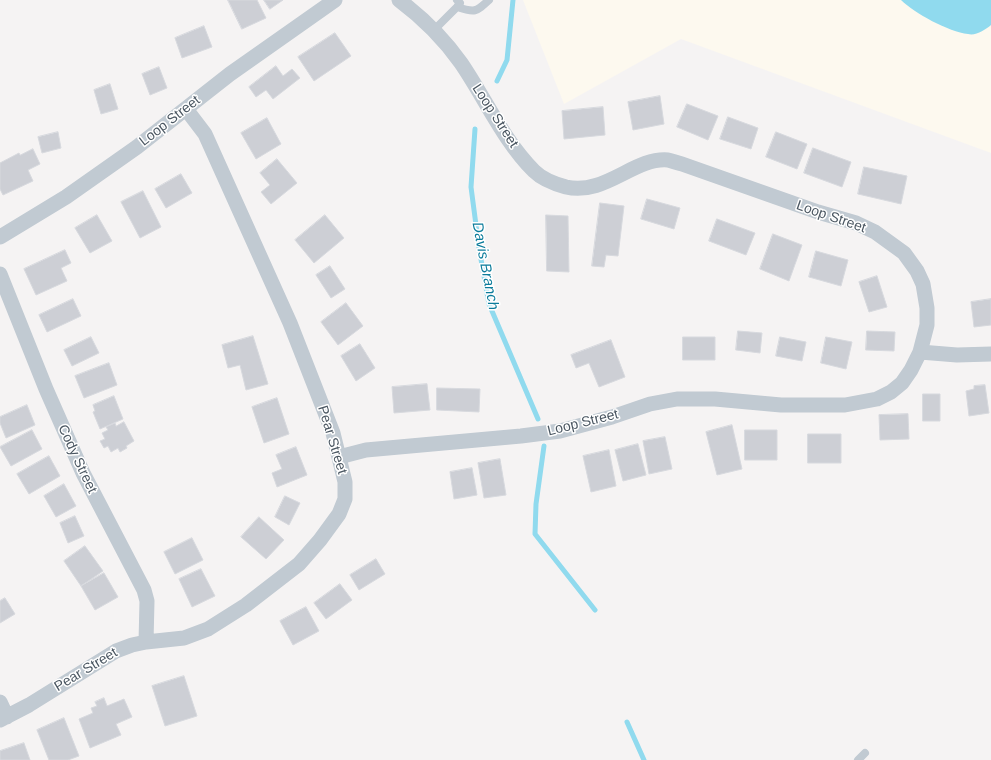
<!DOCTYPE html>
<style>
body{margin:0}
canvas{display:block;background:#f5f3f3}
</style>
<canvas width="991" height="760"></canvas>
<script>
const c = document.querySelector('canvas').getContext('2d');
c.lineJoin = 'round';
function fillPath(path, color) { c.fillStyle = color; c.fill(path, 'evenodd'); }
function trace(path, color, width, dash) { c.strokeStyle = color; c.lineWidth = width; c.lineCap = dash ? 'butt' : 'round'; c.setLineDash(dash || []); c.stroke(path); }
function drawText(font, color, halo, rows, align = 'center') {
  c.font = font + ' Helvetica,sans-serif'; c.lineWidth = 3; c.setLineDash([]); c.textBaseline = 'middle'; c.strokeStyle = halo; c.fillStyle = color; for (const [text, x, y, turn = 0] of rows) {
    c.save(); c.translate(x, y); c.rotate((+turn || 0) * Math.PI / 180); c.textAlign = isNaN(turn) ? turn : align; if (halo) c.strokeText(text, 0, 0); c.fillText(text, 0, 0); c.restore();
  }
}
fillPath(new Path2D(`
 M 523,0 L 991,0 L 991,153 L 681,39 L 564,104 Z`), '#fdf9ef');
fillPath(new Path2D(`
 M 901,0 L 991,0 L 991,25 C 985,30 976,36 968,34 C 949,32 914,13 901,0 Z`), '#90daee');
trace(new Path2D(`
 M 497,81 L 507,60 L 513,0
 M 475,129 L 471,187 L 479,248 L 489,304 L 538,419
 M 544,446 L 536,504 L 535,534 L 595,610
 M 627,722 L 644,760`), '#90daee', 5);
const building = new Path2D(`
 M 228,0 L 257,0 L 266,18 L 242,29 Z
 M 264,0 L 283,0 L 270,9 Z
 M 204,26 L 212,47 L 182,58 L 175,38 Z
 M 335,33 L 351,56 L 314,81 L 298,57 Z
 M 276,66 L 283,76 L 292,69 L 300,78 L 273,99 L 266,90 L 256,97 L 249,87 Z
 M 159,67 L 167,88 L 150,95 L 142,74 Z
 M 110,84 L 118,109 L 101,114 L 94,90 Z
 M 660,96 L 664,124 L 633,130 L 628,102 Z
 M 687,104 L 718,116 L 708,140 L 677,127 Z
 M 603,107 L 605,135 L 564,139 L 562,111 Z
 M 728,117 L 758,128 L 751,149 L 720,139 Z
 M 267,118 L 281,144 L 256,159 L 241,133 Z
 M 58,132 L 61,148 L 42,153 L 38,137 Z
 M 776,132 L 807,144 L 797,169 L 766,157 Z
 M 813,148 L 851,162 L 842,187 L 804,173 Z
 M 33,149 L 40,164 L 28,170 L 33,181 L 3,195 L 0,189 L 0,163 L 19,153 L 20,155 Z
 M 277,159 L 297,183 L 271,204 L 261,192 L 270,185 L 260,173 Z
 M 864,167 L 907,176 L 901,204 L 858,194 Z
 M 181,174 L 192,193 L 166,208 L 155,189 Z
 M 143,191 L 161,227 L 140,238 L 121,202 Z
 M 647,199 L 680,208 L 674,229 L 641,219 Z
 M 600,203 L 624,206 L 618,256 L 606,255 L 604,267 L 592,266 Z
 M 97,215 L 112,241 L 90,253 L 75,228 Z
 M 325,215 L 344,238 L 314,263 L 295,240 Z
 M 546,215 L 568,216 L 569,272 L 547,271 Z
 M 717,219 L 755,233 L 746,255 L 709,241 Z
 M 773,234 L 802,245 L 789,281 L 760,269 Z
 M 65,250 L 71,263 L 61,268 L 67,281 L 36,295 L 24,269 Z
 M 816,251 L 848,260 L 841,286 L 809,277 Z
 M 330,266 L 345,289 L 331,298 L 316,275 Z
 M 877,276 L 887,307 L 869,312 L 859,282 Z
 M 73,299 L 81,316 L 47,332 L 39,315 Z
 M 991,299 L 991,325 L 974,327 L 971,302 Z
 M 346,303 L 363,326 L 338,345 L 321,322 Z
 M 738,331 L 762,333 L 760,353 L 736,350 Z
 M 867,331 L 895,332 L 894,351 L 866,350 Z
 M 253,336 L 268,384 L 246,390 L 240,365 L 228,368 L 222,345 Z
 M 91,337 L 99,353 L 72,366 L 64,350 Z
 M 683,337 L 715,337 L 715,360 L 683,360 Z
 M 780,337 L 806,342 L 802,361 L 776,356 Z
 M 826,337 L 852,342 L 846,369 L 821,363 Z
 M 611,340 L 625,377 L 599,387 L 589,363 L 576,368 L 571,355 Z
 M 360,344 L 375,368 L 356,381 L 341,356 Z
 M 109,363 L 117,385 L 84,398 L 75,376 Z
 M 427,384 L 430,410 L 394,413 L 392,387 Z
 M 985,385 L 989,413 L 969,416 L 966,391 L 974,389 L 974,386 Z
 M 437,388 L 480,389 L 479,412 L 437,410 Z
 M 923,394 L 940,394 L 940,421 L 923,421 Z
 M 114,396 L 123,419 L 100,429 L 93,412 L 95,411 L 93,405 Z
 M 277,398 L 289,434 L 264,443 L 252,407 Z
 M 27,405 L 35,425 L 6,438 L 0,423 L 0,417 Z
 M 908,414 L 909,439 L 880,440 L 879,415 Z
 M 124,422 L 134,441 L 126,446 L 127,448 L 120,452 L 118,448 L 111,452 L 108,446 L 104,448 L 100,441 L 105,439 L 102,433 L 108,430 L 106,427 L 115,423 L 116,426 Z
 M 732,425 L 742,469 L 717,475 L 706,432 Z
 M 32,430 L 42,449 L 11,466 L 0,447 Z
 M 745,430 L 777,430 L 777,460 L 745,460 Z
 M 808,434 L 841,434 L 841,463 L 808,463 Z
 M 665,437 L 672,469 L 649,474 L 643,441 Z
 M 638,444 L 646,475 L 623,481 L 615,450 Z
 M 296,447 L 307,475 L 277,487 L 272,473 L 282,469 L 276,455 Z
 M 609,450 L 616,486 L 591,492 L 583,456 Z
 M 49,456 L 60,476 L 29,494 L 17,474 Z
 M 500,459 L 506,495 L 484,498 L 478,463 Z
 M 472,468 L 477,495 L 454,499 L 450,472 Z
 M 64,484 L 76,506 L 56,517 L 44,496 Z
 M 285,496 L 300,503 L 289,525 L 275,517 Z
 M 75,516 L 84,536 L 68,543 L 60,523 Z
 M 259,517 L 284,540 L 266,559 L 241,537 Z
 M 192,538 L 203,560 L 175,574 L 164,552 Z
 M 85,546 L 103,571 L 81,586 L 64,561 Z
 M 376,559 L 385,574 L 359,590 L 350,575 Z
 M 201,569 L 215,596 L 192,607 L 179,579 Z
 M 104,573 L 118,597 L 95,610 L 81,586 Z
 M 340,584 L 352,600 L 326,619 L 314,603 Z
 M 5,598 L 15,614 L 0,623 L 0,601 Z
 M 306,607 L 319,631 L 293,645 L 280,621 Z
 M 184,676 L 197,716 L 165,726 L 152,686 Z
 M 104,698 L 107,706 L 124,699 L 132,717 L 116,724 L 121,735 L 90,748 L 79,719 L 93,713 L 91,708 L 97,706 L 95,702 Z
 M 64,718 L 79,756 L 68,760 L 49,760 L 37,730 Z
 M 24,743 L 30,760 L 0,760 L 0,751 Z`);
fillPath(building, '#cdcfd5');
trace(building, '#d7d9de', 1);
trace(new Path2D(`
 M 457,7 C 475,13 476,12 489,0
 M 434,30 L 457,7 L 460,3 L 457,0
 M 858,760 L 865,753`), '#c1cad2', 8);
trace(new Path2D(`
 M 0,237 L 66,197 L 137,147 L 230,74 L 335,0
 M 0,274 L 46,389 L 83,473 L 144,590 L 147,601 L 146,642
 M 920,352 L 957,355 L 991,354
 M 339,457 L 366,450 L 521,436 L 560,431 L 612,417 L 650,404 L 677,399 L 715,399 L 781,405 L 845,405 L 877,399 L 891,392 L 902,383 L 911,370 L 920,352 L 927,325 L 927,308 L 923,284 L 917,271 L 904,253 L 875,232 L 856,223 L 818,212 L 682,164 C 678,163 672,161 668,160 C 634,157 605,196 566,187 C 555,184 542,179 534,171 C 503,140 485,98 461,63 C 444,39 423,18 399,0
 M 0,702 L 7,717
 M 0,720 L 29,705 L 116,651 L 132,645 L 146,642 L 184,638 L 208,629 L 246,605 L 299,564 L 320,540 L 339,514 L 345,499 L 345,482 L 333,433 L 290,323 L 205,134 L 186,109`), '#c1cad2', 15);
drawText('14px', '#4a5661', '#fff', [
 ["Loop Street",495,116,57],
 ["Loop Street",170,121,-38],
 ["Loop Street",831,217,19],
 ["Loop Street",583,423,-14],
 ["Pear Street",332,440,73],
 ["Cody Street",77,459,65],
 ["Pear Street",86,670,-31]
]);
drawText('italic 15px', '#0c7c9b', '#fff', [
 ["Davis Branch",485,266,79]
]);
</script>
